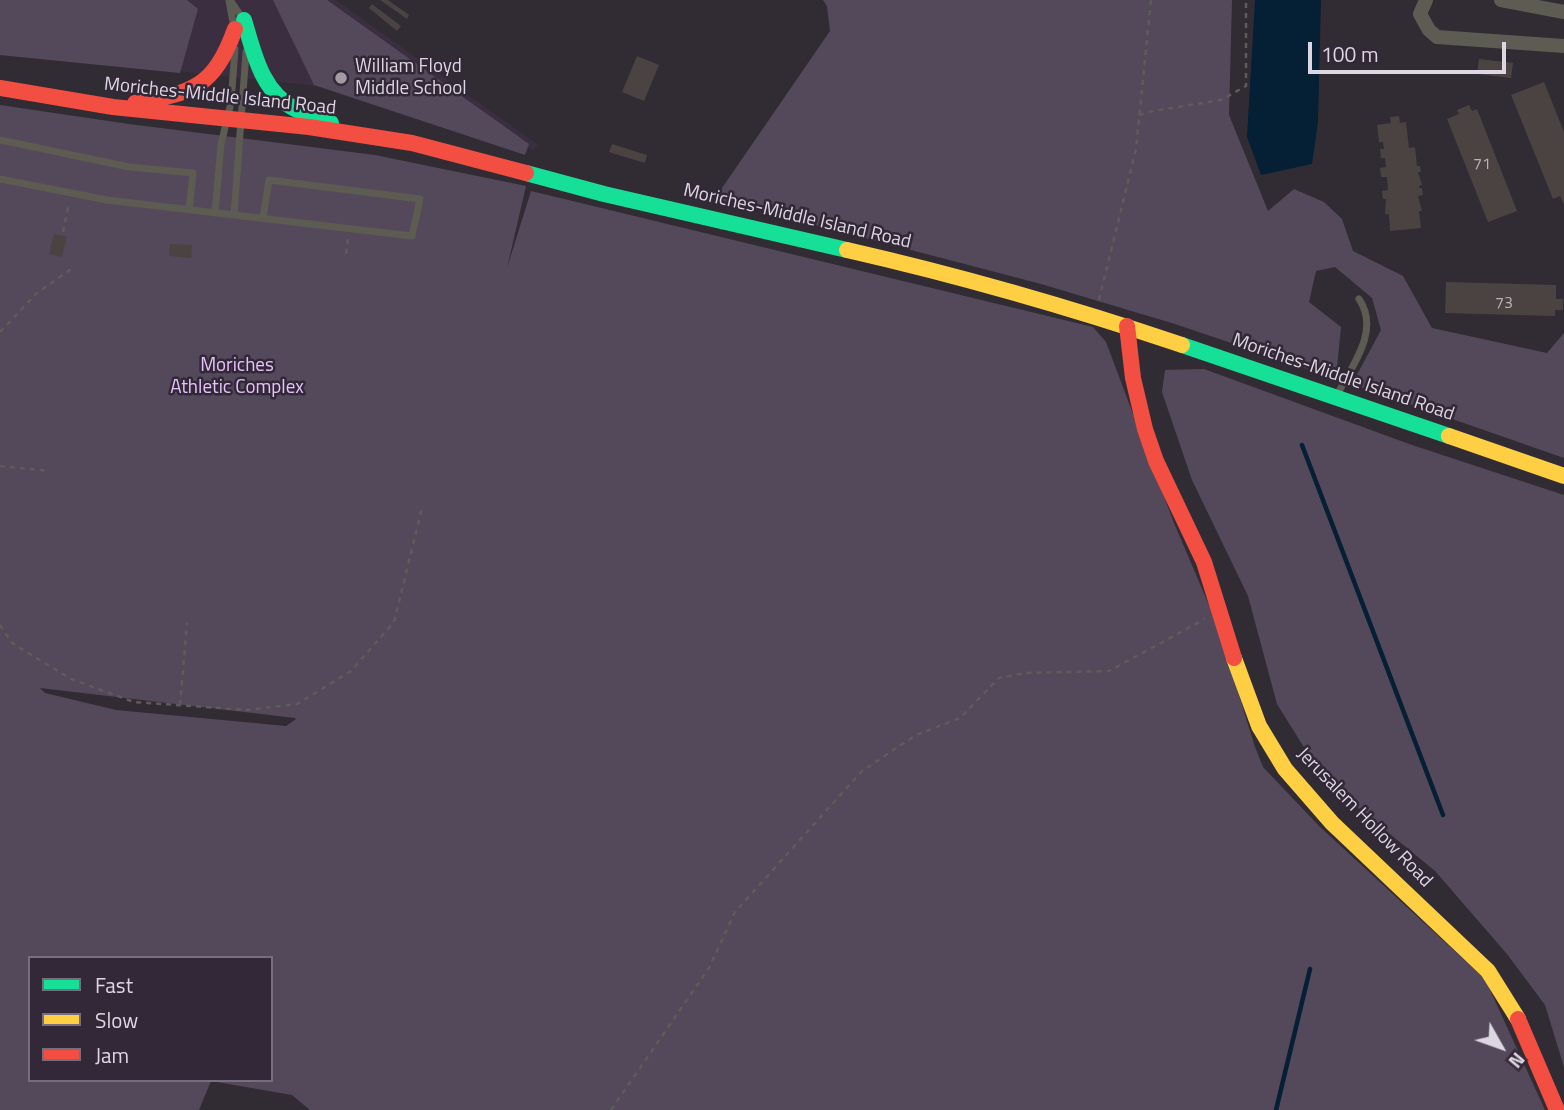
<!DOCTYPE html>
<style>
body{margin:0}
#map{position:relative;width:1564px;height:1110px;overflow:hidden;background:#312c34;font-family:"Titillium Web",sans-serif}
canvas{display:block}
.legend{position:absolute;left:28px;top:956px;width:245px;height:126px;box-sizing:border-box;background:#322838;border:2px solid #766e7c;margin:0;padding:9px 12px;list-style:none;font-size:21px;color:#ddd7e1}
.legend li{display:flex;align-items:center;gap:14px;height:35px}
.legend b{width:35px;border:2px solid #766e7c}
.north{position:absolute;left:1466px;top:1012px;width:70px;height:70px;-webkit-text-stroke:5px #322838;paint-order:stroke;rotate:130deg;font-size:19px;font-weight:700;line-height:28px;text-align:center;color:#ddd7e1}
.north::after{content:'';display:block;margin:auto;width:24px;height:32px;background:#ddd7e1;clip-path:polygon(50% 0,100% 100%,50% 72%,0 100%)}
.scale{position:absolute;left:1308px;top:42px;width:198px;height:32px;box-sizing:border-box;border:4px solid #ddd7e1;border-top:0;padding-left:9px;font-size:21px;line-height:24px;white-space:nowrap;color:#ddd7e1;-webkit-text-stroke:5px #322838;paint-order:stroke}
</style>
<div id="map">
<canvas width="1564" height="1110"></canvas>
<ul class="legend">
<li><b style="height:9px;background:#16e098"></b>Fast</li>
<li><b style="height:9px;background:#ffcf43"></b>Slow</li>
<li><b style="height:9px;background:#f24e42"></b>Jam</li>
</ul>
<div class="north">N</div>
<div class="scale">100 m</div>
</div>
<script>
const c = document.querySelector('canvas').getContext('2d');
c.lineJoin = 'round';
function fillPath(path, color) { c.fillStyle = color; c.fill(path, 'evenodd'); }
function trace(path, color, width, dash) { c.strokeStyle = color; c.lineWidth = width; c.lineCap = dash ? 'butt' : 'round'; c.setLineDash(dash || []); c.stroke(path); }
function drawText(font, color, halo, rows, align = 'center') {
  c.font = font + ' "Titillium Web",sans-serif'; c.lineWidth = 5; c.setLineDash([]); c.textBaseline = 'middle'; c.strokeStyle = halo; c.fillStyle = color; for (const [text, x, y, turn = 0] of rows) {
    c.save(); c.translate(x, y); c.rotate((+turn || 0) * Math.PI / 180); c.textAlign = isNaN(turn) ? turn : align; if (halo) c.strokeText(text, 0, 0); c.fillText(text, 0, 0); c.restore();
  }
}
fillPath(new Path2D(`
 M 0,0 L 336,0 L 538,145 L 533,150 L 435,107 L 309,85 L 168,70 Z`), '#3a2e40');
fillPath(new Path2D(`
 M 0,0 L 187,0 L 198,9 L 180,73 L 0,55 Z
 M 273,0 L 327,0 L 529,144 L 525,155 L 314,85 Z
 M 823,0 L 1232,0 L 1229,115 L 1268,211 L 1294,189 L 1324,202 L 1342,219 L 1353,251 L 1403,276 L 1432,328 L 1547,353 L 1564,333 L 1564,458 L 1352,384 L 1381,330 L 1372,298 L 1335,267 L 1316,271 L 1309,302 L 1341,327 L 1337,367 L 1323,374 L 1175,324 L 1041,284 L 720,200 L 720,191 L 830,31 L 827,6 Z
 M 0,105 L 129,124 L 375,155 L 526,186 L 507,268 L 531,191 L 1093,327 L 1106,342 L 1174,523 L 1217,624 L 1255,747 L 1263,767 L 1319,826 L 1485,979 L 1545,1110 L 310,1110 L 292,1095 L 211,1081 L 199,1110 L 0,1110 ZM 40,688 L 295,718 L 296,719 L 286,726 L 116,710 L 45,693 ZM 30,958 L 271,958 L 271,1080 L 30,1080 Z
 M 1204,369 L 1412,445 L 1564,495 L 1564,1067 L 1545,1005 L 1507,954 L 1435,871 L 1351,802 L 1305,749 L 1277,704 L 1248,596 L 1192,480 L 1162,392 L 1165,370 Z`), '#54485b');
fillPath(new Path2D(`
 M 1255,0 L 1321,0 L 1318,122 L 1312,164 L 1261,175 L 1247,137 Z`), '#051f35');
trace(new Path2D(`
 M 1302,445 L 1443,815
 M 1276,1110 L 1310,969`), '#051f35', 4.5);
fillPath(new Path2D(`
 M 380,0 L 388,0 L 409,15 L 407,19 Z
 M 372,4 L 401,26 L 397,31 L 369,8 Z
 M 637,56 L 659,65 L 644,101 L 622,92 Z
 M 1479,59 L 1513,63 L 1511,78 L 1477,74 Z
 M 1544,82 L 1564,132 L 1564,205 L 1560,196 L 1553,199 L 1511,95 Z
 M 1469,105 L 1472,111 L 1477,109 L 1517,211 L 1488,222 L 1447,119 L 1459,114 L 1457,110 Z
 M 1399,116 L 1400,123 L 1406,122 L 1409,148 L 1415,147 L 1417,166 L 1420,166 L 1421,172 L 1418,172 L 1422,185 L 1419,186 L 1419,188 L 1422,188 L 1423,195 L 1418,196 L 1422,211 L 1419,211 L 1421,228 L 1390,231 L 1389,214 L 1385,214 L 1386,199 L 1383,199 L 1382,191 L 1388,190 L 1387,177 L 1381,177 L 1380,168 L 1386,167 L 1385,158 L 1381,158 L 1380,149 L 1384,149 L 1383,142 L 1379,142 L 1377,125 L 1391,123 L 1390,117 Z
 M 612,144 L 647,155 L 645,163 L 609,152 Z
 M 54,234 L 67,237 L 62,257 L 49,254 Z
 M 170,244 L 192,245 L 191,258 L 169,256 Z
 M 1446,282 L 1556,285 L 1556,299 L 1563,299 L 1563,310 L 1555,310 L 1555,316 L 1445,313 Z`), '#4a4342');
trace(new Path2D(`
 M 1139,115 L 1153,111 L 1221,100 L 1246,86 L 1246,0
 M 63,232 L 69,203
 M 346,254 L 348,239
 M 1099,300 L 1136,149 L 1151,0
 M 0,332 L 37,293 L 74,267
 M 0,466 L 50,471
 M 0,625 L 12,643 L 71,679 L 134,702 L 248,710 L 297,704 L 351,671 L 394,622 L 422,508
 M 180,705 L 187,623
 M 611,1110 L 709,968 L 735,912 L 862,771 L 916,735 L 960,718 L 999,678 L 1024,673 L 1109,671 L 1205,619`), '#5d5c59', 2.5, [5, 5]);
trace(new Path2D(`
 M 230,0 L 243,19
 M 229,1 L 234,27
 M 0,140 L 129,167 L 193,173 L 189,210
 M 0,179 L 107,200 L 412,236 L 420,199 L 269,180 L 263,218
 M 215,213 L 221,144 L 231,103 L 235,49
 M 234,215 L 246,52
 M 1336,397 C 1351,367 1381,331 1359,299`), '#5c5c53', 7);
trace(new Path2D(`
 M 1426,0 L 1420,14 L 1429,30 L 1437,37 L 1564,46
 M 1501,0 L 1564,12`), '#5c5c53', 14);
trace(new Path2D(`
 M 244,20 C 254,53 261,91 295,109 C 306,115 319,118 331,123
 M 526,173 L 604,194 L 847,250
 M 1182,345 L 1449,436`), '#16e098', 16);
trace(new Path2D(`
 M 847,250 C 961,276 1072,308 1182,345
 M 1449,436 L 1564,476
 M 1234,658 L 1259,726 L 1285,769 L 1332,823 L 1488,971 L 1518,1019`), '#ffcf43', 16);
trace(new Path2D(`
 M 0,88 L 113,107 L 309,127 L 412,143 L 526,173
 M 135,103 C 193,93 214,87 235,29
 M 1127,326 L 1133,378 L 1145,429 L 1156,461 L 1204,562 L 1234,658
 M 1518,1019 L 1557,1110`), '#f24e42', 16);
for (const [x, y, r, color] of [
 [341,78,7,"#a19ba4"]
]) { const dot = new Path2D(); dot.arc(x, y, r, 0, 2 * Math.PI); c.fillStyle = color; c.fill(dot); trace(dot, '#322838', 2.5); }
drawText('16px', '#b8b2b9', null, [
 ["71",1482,165],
 ["73",1504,304]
]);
drawText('19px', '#ddd7e1', '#322838', [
 ["William Floyd",355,67],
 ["Middle School",355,89]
], 'left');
drawText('19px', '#ddd7e1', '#322838', [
 ["Moriches-Middle Island Road",220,97,6],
 ["Moriches-Middle Island Road",797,217,13],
 ["Moriches-Middle Island Road",1343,378,19],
 ["Jerusalem Hollow Road",1364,818,46]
]);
drawText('19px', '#e6c1fa', '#322838', [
 ["Moriches",237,366],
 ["Athletic Complex",237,388]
]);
</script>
